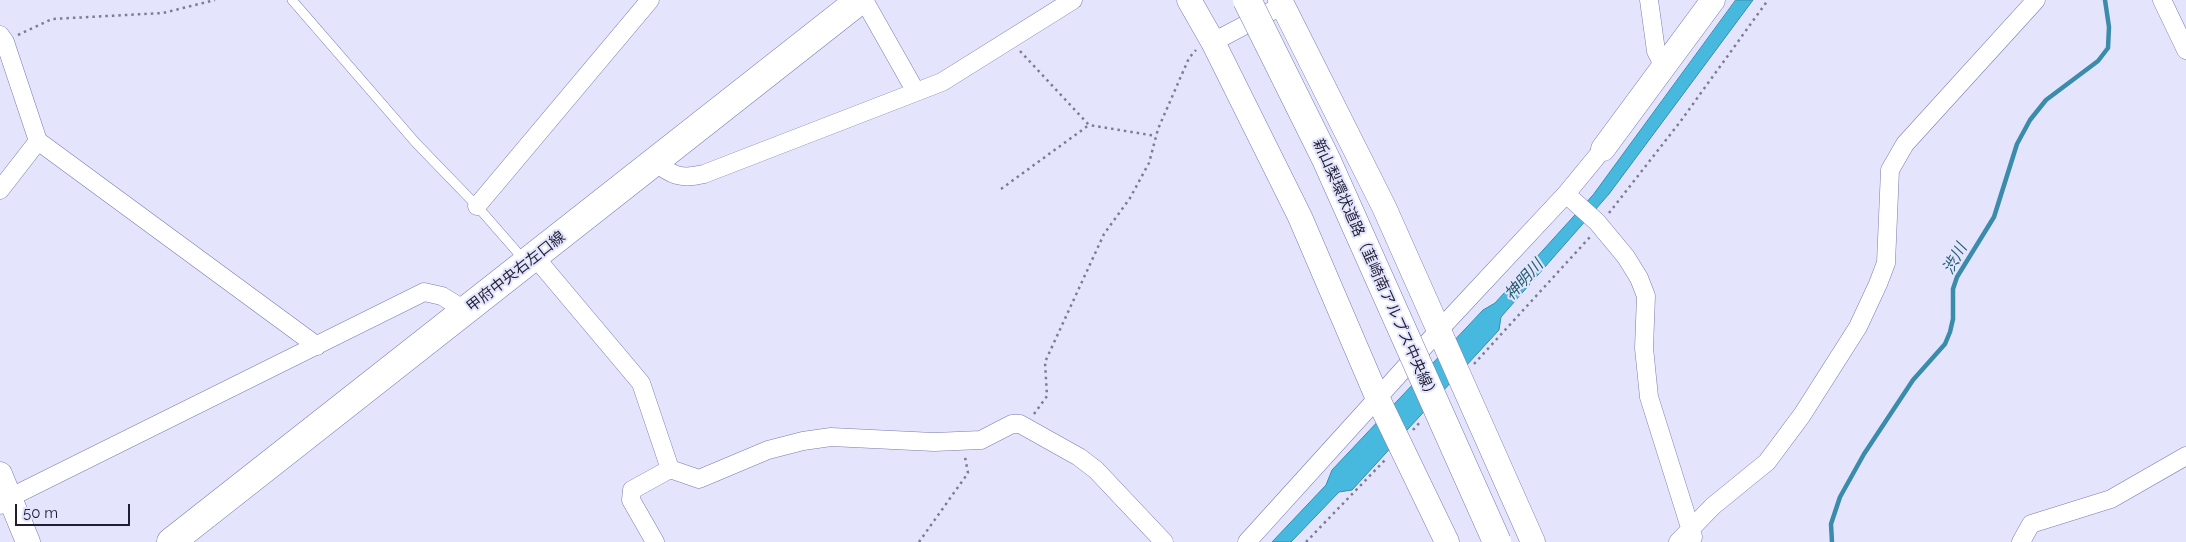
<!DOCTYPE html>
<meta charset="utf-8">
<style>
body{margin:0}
#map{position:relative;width:2186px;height:542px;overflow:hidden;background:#e4e5fd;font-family:Raleway,sans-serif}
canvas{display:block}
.scale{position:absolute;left:15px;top:504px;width:115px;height:22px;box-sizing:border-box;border:2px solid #1f1f34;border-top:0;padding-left:6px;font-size:15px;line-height:18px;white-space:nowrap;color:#1f1f34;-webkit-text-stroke:4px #e4e5fd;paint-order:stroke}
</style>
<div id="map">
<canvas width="2186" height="542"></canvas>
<div class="scale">50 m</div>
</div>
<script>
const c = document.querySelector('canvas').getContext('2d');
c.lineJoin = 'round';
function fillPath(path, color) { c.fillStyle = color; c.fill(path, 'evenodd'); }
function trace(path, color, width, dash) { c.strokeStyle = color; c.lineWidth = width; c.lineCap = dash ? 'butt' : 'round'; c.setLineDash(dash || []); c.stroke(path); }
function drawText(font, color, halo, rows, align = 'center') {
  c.font = font + ' Raleway,"Noto Sans JP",sans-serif'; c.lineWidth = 4; c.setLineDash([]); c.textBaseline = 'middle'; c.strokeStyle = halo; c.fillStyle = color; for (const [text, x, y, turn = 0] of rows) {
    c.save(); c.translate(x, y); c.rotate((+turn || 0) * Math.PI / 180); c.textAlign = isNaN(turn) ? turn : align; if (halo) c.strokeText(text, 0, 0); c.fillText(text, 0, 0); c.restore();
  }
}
const water = new Path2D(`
 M 1736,0 L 1753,0 L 1609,194 L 1501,317 L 1499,330 L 1352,490 L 1339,492 L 1291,542 L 1272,542 L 1326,485 L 1332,470 L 1483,310 L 1495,303 L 1593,195 Z`);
fillPath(water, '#47b9de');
trace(water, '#3b8bab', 1);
trace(new Path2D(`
 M 1832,542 L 1831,524 L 1840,497 L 1864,454 L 1913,380 L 1945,344 L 1950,332 L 1953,319 L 1953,289 L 1957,277 L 1994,217 L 2017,144 L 2030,120 L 2046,100 L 2098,61 L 2108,48 L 2109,27 L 2105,0`), '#3b8bab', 4.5);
const lane = new Path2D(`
 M 292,0 L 416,143 L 477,206 L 525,261`);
const street = new Path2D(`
 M 864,0 L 916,92
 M 1649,0 L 1656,51 L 1664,67
 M 2162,0 L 2186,50
 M 0,35 L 5,42 L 38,141 L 0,190
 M 1213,42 L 1283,5
 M 38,141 L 317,346
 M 653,161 C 672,175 680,180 704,174 L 942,82 L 1073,0
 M 1566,194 L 1597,222 L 1626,257 L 1639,278 L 1646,296 L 1644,348 L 1649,397 L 1693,537
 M 477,206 L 650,0
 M 535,257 L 641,383 L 670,469 L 699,479 L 768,450 L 803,441 L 831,437 L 934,442 L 981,440 L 1012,424 L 1020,424 L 1079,457 L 1096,470 L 1164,542
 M 0,505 L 11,497 L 424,292 L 442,296 L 466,311
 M 655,542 L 631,500 L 632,490 L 670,469
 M 1247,542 L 1440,329 L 1566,194 L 1603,149
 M 1678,542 L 1713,506 L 1767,462 L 1802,415 L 1858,327 L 1878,284 L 1886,263 L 1890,170 L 1905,144 L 2036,0
 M 2021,542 L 2031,524 L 2111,499 L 2186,456`);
const secondary = new Path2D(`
 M 1189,0 L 1213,42 L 1300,217 L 1378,399 L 1447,542
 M 1280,0 L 1384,207 L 1533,542
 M 1603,149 L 1713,0
 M 0,474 L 28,542`);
const primary = new Path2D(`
 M 171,542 L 860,0`);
trace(lane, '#797aaf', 10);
trace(street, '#797aaf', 19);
trace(secondary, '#797aaf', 25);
trace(primary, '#797aaf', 29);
trace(new Path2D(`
 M 18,35 L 52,19 L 163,13 L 215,0
 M 1020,51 L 1089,125 L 1156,136
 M 1001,189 L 1089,125
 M 1609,213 L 1680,122 L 1768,0
 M 1474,364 L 1590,237
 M 1034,414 L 1047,396 L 1045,362 L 1104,234 L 1130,198 L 1149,163 L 1158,129 L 1189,58 L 1196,50
 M 1413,430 L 1421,421
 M 919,542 L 968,473 L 965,457
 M 1306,542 L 1385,460`), '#7c7d93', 2.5, [2.5, 4]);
trace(lane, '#fff', 9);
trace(street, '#fff', 18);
trace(secondary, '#fff', 24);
trace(primary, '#fff', 28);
const highwayBridge = new Path2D(`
 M 1247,0 L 1326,159 L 1497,542`);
trace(highwayBridge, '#797aaf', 29, []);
trace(highwayBridge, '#fff', 28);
drawText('15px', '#1f1f34', '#e4e5fd', [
 ["新山梨環状道路（韮崎南アルプス中央線）",1375,270,66],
 ["甲府中央右左口線",516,272,-38]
]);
drawText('italic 16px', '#246073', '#e4e5fd', [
 ["渋川",1955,259,-61],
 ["神明川",1524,280,-48]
]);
</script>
